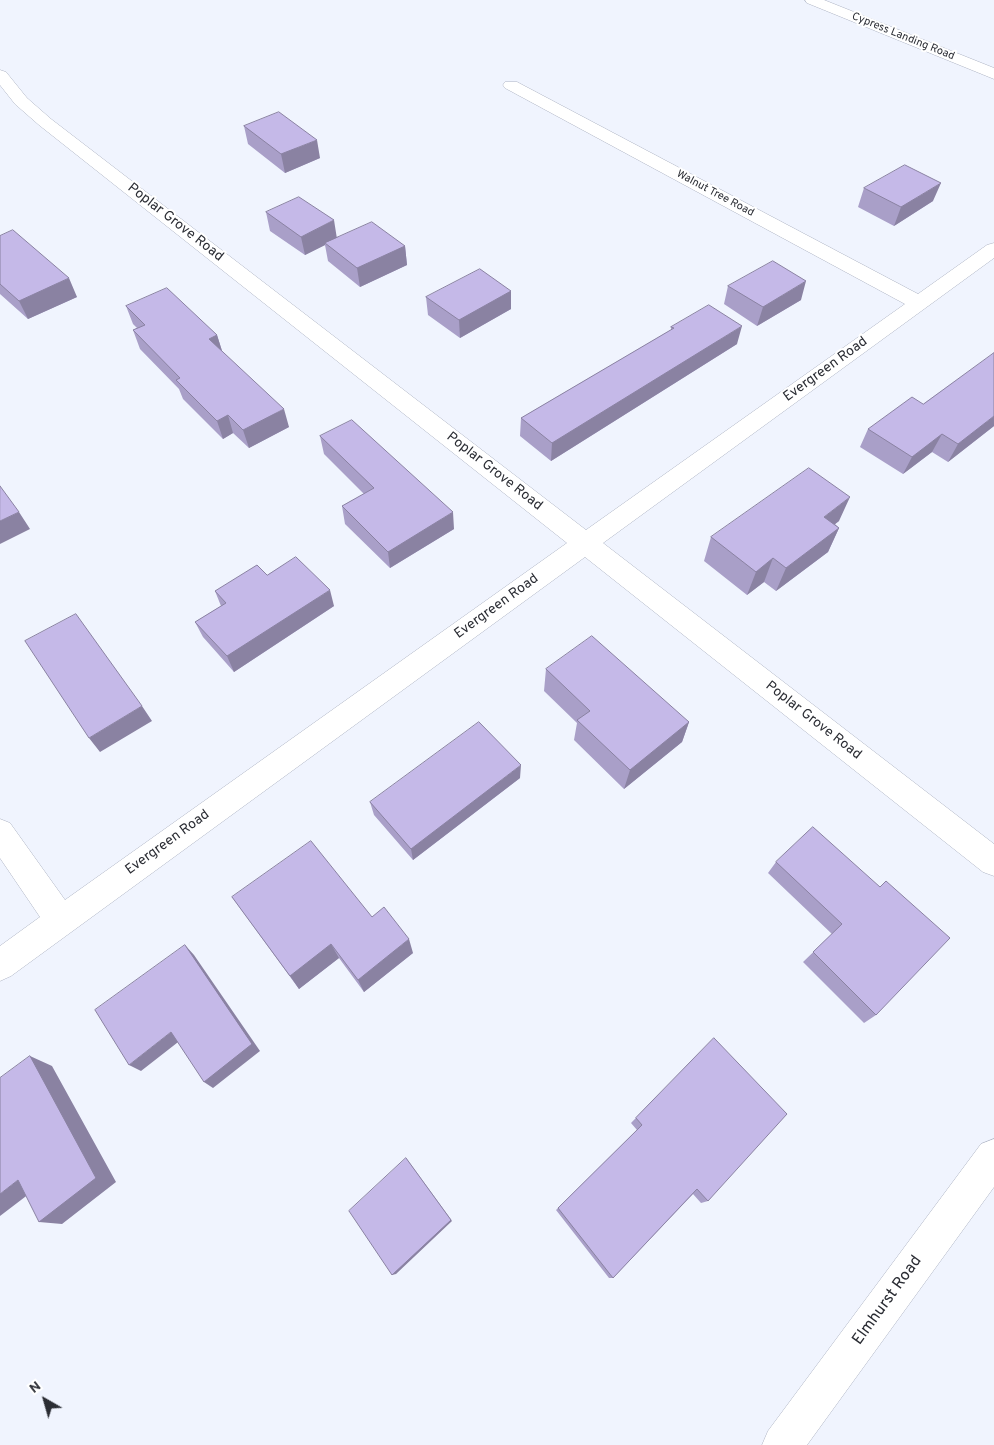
<!DOCTYPE html>
<style>
body{margin:0}
#map{position:relative;width:994px;height:1445px;overflow:hidden;background:#f0f4fe;font-family:Overpass,sans-serif}
canvas{display:block}
.north{position:absolute;left:20px;top:1375px;width:50px;height:50px;-webkit-text-stroke:4px #fff;paint-order:stroke;rotate:322deg;font-size:14px;font-weight:700;line-height:20px;text-align:center;color:#2b2d34}
.north::after{content:'';display:block;margin:auto;width:18px;height:22px;background:#2b2d34;clip-path:polygon(50% 0,100% 100%,50% 72%,0 100%)}
</style>
<div id="map">
<canvas width="994" height="1445"></canvas>
<div class="north">N</div>
</div>
<script>
const c = document.querySelector('canvas').getContext('2d');
c.lineJoin = 'round';
function trace(path, color, width, dash) { c.strokeStyle = color; c.lineWidth = width; c.lineCap = dash ? 'butt' : 'round'; c.setLineDash(dash || []); c.stroke(path); }
function fillPath(path, color) { c.fillStyle = color; c.fill(path, 'evenodd'); }
function drawText(font, color, halo, rows, align = 'center') {
  c.font = font + ' Overpass,sans-serif'; c.lineWidth = 4; c.setLineDash([]); c.textBaseline = 'middle'; c.strokeStyle = halo; c.fillStyle = color; for (const [text, x, y, turn = 0] of rows) {
    c.save(); c.translate(x, y); c.rotate((+turn || 0) * Math.PI / 180); c.textAlign = isNaN(turn) ? turn : align; if (halo) c.strokeText(text, 0, 0); c.fillText(text, 0, 0); c.restore();
  }
}
const minor = new Path2D(`
 M 805,0 L 824,0 L 994,68 L 994,79 L 807,3 Z
 M 0,70 L 6,72 L 27,98 L 51,119 L 586,530 L 905,304 L 505,88 L 503,85 L 505,82 L 517,82 L 918,294 L 987,245 L 994,243 L 994,258 L 603,543 L 994,844 L 994,876 L 983,872 L 585,557 L 11,976 L 0,981 L 0,946 L 40,917 L 0,858 L 0,819 L 10,823 L 65,900 L 567,543 L 39,125 L 15,104 L 0,85 Z
 M 994,1139 L 994,1187 L 807,1445 L 762,1445 L 768,1431 L 981,1144 Z`);
trace(minor, '#adb3c3', 1);
fillPath(minor, '#fff');
fillPath(new Path2D(`
 M 244,126 L 320,158 L 285,173 L 248,144 Z
 M 864,188 L 933,201 L 894,226 L 858,207 Z
 M 266,212 L 337,237 L 405,246 L 407,265 L 360,287 L 328,261 L 325,245 L 305,255 L 270,231 Z
 M 0,236 L 77,297 L 28,319 L 0,294 Z
 M 728,286 L 801,300 L 757,326 L 724,304 Z
 M 511,291 L 511,309 L 460,338 L 428,315 L 426,297 Z
 M 126,306 L 217,335 L 222,351 L 289,427 L 249,448 L 233,433 L 223,439 L 183,399 L 179,389 L 140,349 L 133,330 L 137,328 L 133,324 Z
 M 671,327 L 737,344 L 551,461 L 520,436 L 521,418 L 671,330 Z
 M 923,404 L 994,426 L 948,462 L 932,452 L 903,474 L 860,447 L 868,429 Z
 M 320,436 L 454,529 L 390,568 L 345,524 L 342,506 L 364,494 L 324,454 Z
 M 839,521 L 835,524 L 839,528 L 828,552 L 776,591 L 764,582 L 747,595 L 704,561 L 711,537 Z
 M 267,575 L 334,606 L 234,672 L 203,637 L 195,622 L 221,606 L 215,591 Z
 M 546,669 L 689,722 L 682,742 L 624,789 L 574,740 L 577,723 L 544,691 Z
 M 520,778 L 413,860 L 374,815 L 370,802 Z
 M 813,827 L 876,1015 L 864,1023 L 803,962 L 832,934 L 768,873 L 776,862 Z
 M 232,897 L 413,953 L 364,992 L 339,958 L 299,989 Z
 M 714,1038 L 708,1201 L 701,1203 L 693,1194 L 613,1278 L 609,1278 L 556,1210 L 637,1130 L 631,1123 Z`), '#a99fc8');
fillPath(new Path2D(`
 M 317,140 L 320,158 L 285,173 L 281,154 Z
 M 941,183 L 933,201 L 894,226 L 901,207 Z
 M 334,220 L 337,239 L 325,243 L 325,245 L 305,255 L 301,237 Z
 M 405,246 L 407,265 L 360,287 L 357,268 Z
 M 69,278 L 77,297 L 28,319 L 19,301 Z
 M 806,281 L 801,300 L 757,326 L 763,307 Z
 M 511,291 L 511,309 L 460,338 L 459,320 Z
 M 742,326 L 737,344 L 551,461 L 552,443 Z
 M 217,335 L 223,354 L 209,339 Z
 M 284,409 L 289,427 L 249,448 L 243,430 Z
 M 228,415 L 233,433 L 223,439 L 217,421 Z
 M 994,416 L 994,426 L 948,462 L 958,444 Z
 M 942,434 L 932,452 L 903,474 L 912,457 Z
 M 850,497 L 839,521 L 813,541 L 824,517 Z
 M 19,512 L 30,529 L 0,544 L 0,521 Z
 M 453,512 L 454,529 L 390,568 L 388,552 Z
 M 839,528 L 828,552 L 776,591 L 786,568 Z
 M 773,558 L 764,582 L 747,595 L 756,572 Z
 M 330,590 L 334,606 L 234,672 L 227,656 Z
 M 142,706 L 152,721 L 100,752 L 89,738 Z
 M 689,722 L 682,742 L 624,789 L 630,770 Z
 M 521,765 L 520,778 L 413,860 L 411,849 Z
 M 409,939 L 413,953 L 364,992 L 358,980 Z
 M 331,944 L 339,958 L 299,989 L 290,976 Z
 M 185,945 L 194,955 L 260,1051 L 213,1088 L 204,1082 Z
 M 171,1032 L 182,1039 L 141,1071 L 129,1065 Z
 M 30,1056 L 52,1066 L 116,1182 L 62,1224 L 39,1222 Z
 M 406,1158 L 452,1221 L 396,1274 L 392,1275 Z
 M 18,1180 L 42,1184 L 0,1216 L 0,1194 Z`), '#8a82a2');
const building = new Path2D(`
 M 279,112 L 317,140 L 281,154 L 244,126 Z
 M 905,165 L 941,183 L 901,207 L 864,188 Z
 M 299,197 L 334,220 L 301,237 L 266,212 Z
 M 372,222 L 405,246 L 357,268 L 325,243 Z
 M 13,230 L 69,278 L 19,301 L 0,284 L 0,236 Z
 M 773,261 L 806,281 L 763,307 L 728,286 Z
 M 480,269 L 511,291 L 459,320 L 426,297 Z
 M 167,288 L 217,335 L 209,339 L 284,409 L 243,430 L 228,415 L 217,421 L 176,380 L 180,378 L 133,330 L 145,325 L 126,306 Z
 M 709,305 L 742,326 L 552,443 L 521,418 L 674,328 L 671,327 Z
 M 994,353 L 994,416 L 958,444 L 942,434 L 912,457 L 868,429 L 912,397 L 923,404 Z
 M 352,420 L 453,512 L 388,552 L 342,506 L 374,488 L 320,436 Z
 M 809,468 L 850,497 L 824,517 L 839,528 L 786,568 L 773,558 L 756,572 L 711,537 Z
 M 0,486 L 19,512 L 0,521 Z
 M 296,557 L 330,590 L 227,656 L 195,622 L 226,603 L 215,591 L 257,565 L 267,575 Z
 M 76,614 L 142,706 L 89,738 L 25,641 Z
 M 592,636 L 689,722 L 630,770 L 577,720 L 590,711 L 546,669 Z
 M 479,722 L 521,765 L 411,849 L 370,802 Z
 M 813,827 L 880,887 L 886,881 L 950,938 L 876,1015 L 813,952 L 842,924 L 776,862 Z
 M 311,841 L 372,917 L 384,907 L 409,939 L 358,980 L 331,944 L 290,976 L 232,897 Z
 M 185,945 L 252,1044 L 204,1082 L 171,1032 L 129,1065 L 95,1010 Z
 M 714,1038 L 787,1114 L 708,1201 L 697,1189 L 613,1278 L 558,1208 L 642,1125 L 636,1118 Z
 M 30,1056 L 96,1178 L 39,1222 L 18,1180 L 0,1194 L 0,1078 Z
 M 406,1158 L 451,1220 L 392,1275 L 349,1211 Z`);
fillPath(building, '#c5b9e8');
trace(building, '#8a82a2', 1);
drawText('11px', '#2b2d34', '#fff', [
 ["Cypress Landing Road",903,37,22],
 ["Walnut Tree Road",715,194,28]
]);
drawText('14px', '#2b2d34', '#fff', [
 ["Poplar Grove Road",175,223,38],
 ["Evergreen Road",826,370,-36],
 ["Poplar Grove Road",494,472,38],
 ["Evergreen Road",497,607,-36],
 ["Poplar Grove Road",813,721,38],
 ["Evergreen Road",168,843,-36]
]);
drawText('16px', '#2b2d34', '#fff', [
 ["Elmhurst Road",888,1301,-54]
]);
</script>
